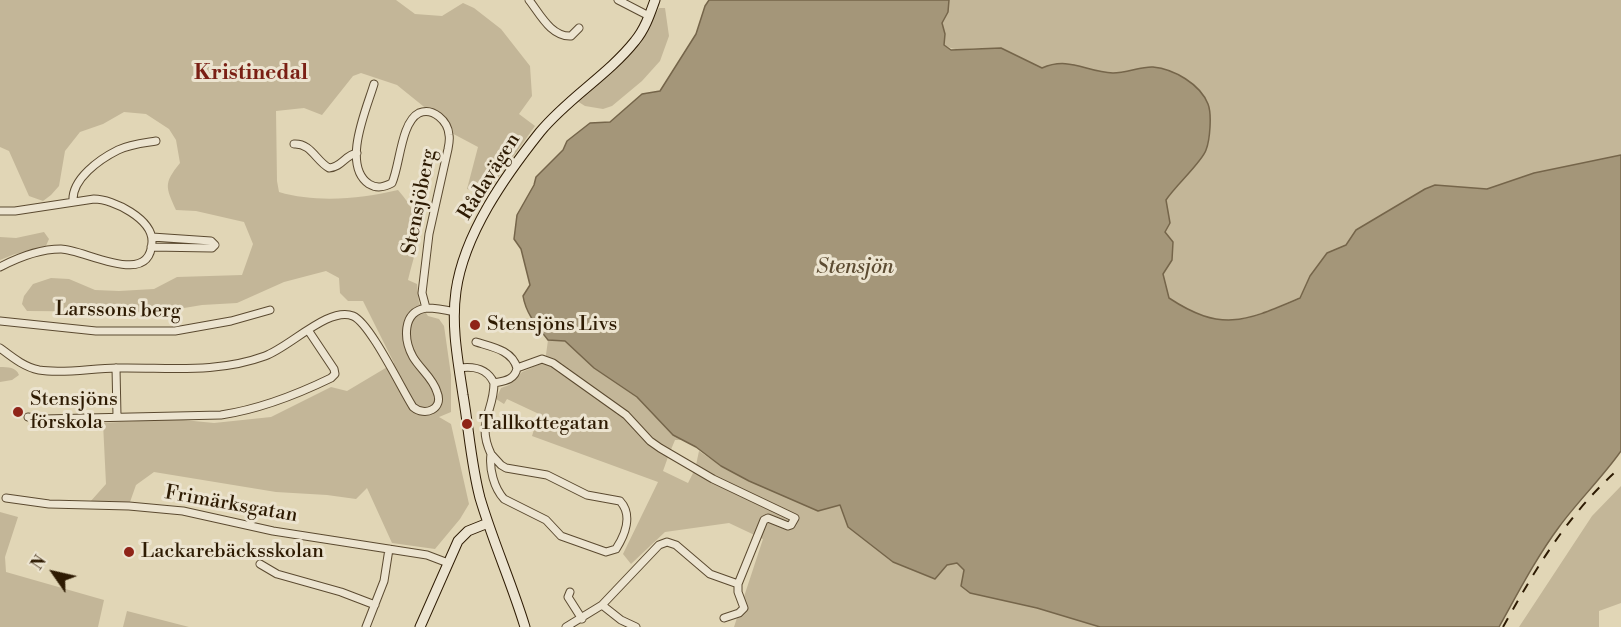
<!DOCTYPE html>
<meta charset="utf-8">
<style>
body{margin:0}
#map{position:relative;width:1621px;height:627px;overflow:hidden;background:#e1d6b6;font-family:"Libre Bodoni",serif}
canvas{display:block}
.north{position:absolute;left:24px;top:543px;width:60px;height:60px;-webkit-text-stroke:4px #ece4d0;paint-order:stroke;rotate:304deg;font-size:16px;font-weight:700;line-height:24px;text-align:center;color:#2e1b03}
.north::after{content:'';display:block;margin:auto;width:21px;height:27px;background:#2e1b03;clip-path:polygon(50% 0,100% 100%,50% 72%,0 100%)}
</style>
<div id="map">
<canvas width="1621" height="627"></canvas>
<div class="north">N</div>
</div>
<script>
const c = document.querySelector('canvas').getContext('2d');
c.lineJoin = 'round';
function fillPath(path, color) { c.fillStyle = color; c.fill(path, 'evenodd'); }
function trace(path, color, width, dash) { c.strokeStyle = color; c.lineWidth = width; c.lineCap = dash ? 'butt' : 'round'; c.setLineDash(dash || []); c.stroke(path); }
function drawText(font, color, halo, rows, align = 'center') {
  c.font = font + ' "Libre Bodoni",serif'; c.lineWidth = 6; c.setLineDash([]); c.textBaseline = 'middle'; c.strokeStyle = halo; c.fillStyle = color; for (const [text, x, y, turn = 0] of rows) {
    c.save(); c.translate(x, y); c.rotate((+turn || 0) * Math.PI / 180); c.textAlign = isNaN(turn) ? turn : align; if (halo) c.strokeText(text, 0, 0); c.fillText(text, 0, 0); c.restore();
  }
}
fillPath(new Path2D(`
 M 0,0 L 396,0 L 415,14 L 442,16 L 463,3 L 474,8 L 501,29 L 530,66 L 532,96 L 519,114 L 535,126 L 486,195 L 467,189 L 478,147 L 446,130 L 444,123 L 397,85 L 361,73 L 353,76 L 322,115 L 304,108 L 276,111 L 277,181 L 279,192 C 316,203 361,199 398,190 C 428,224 418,240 408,280 L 417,284 L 419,303 L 428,316 L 439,319 L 444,326 L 451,375 L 451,412 L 439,417 L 451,424 L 469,504 L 460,519 L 435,549 L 392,543 L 367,488 L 356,499 L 327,495 L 276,492 L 154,472 L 136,485 L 130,502 L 90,502 L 106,484 L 103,423 L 173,419 L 214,423 L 271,417 L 331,387 L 347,391 L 394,363 L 363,301 L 348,301 L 340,293 L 339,278 L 326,271 L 284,282 L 237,303 L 202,305 L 160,312 L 27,311 L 22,304 L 24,296 L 33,284 L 51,278 L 69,279 L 95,290 L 119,291 L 154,289 L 177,277 L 242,275 L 253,244 L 244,222 L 196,211 L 176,210 C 166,187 163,184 180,163 L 176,140 L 169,129 L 146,114 L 124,112 L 103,124 L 80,132 L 65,151 L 59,186 L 51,195 L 43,201 L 29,196 L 9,151 L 0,147 Z
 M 949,0 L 1621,0 L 1621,155 L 1560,168 L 1487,189 L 1435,185 L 1356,230 L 1346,245 L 1327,253 L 1310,276 L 1300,297 C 1246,321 1222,333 1169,298 L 1163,274 L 1172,260 L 1173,242 L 1165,232 L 1170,223 L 1166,200 L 1206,151 L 1210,128 L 1152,67 C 1139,70 1125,74 1111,73 C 1088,71 1063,59 1042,68 C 1023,58 1003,49 982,48 C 968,47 956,53 944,45 L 945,34 L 942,23 L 948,12 Z
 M 659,8 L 665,8 L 669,36 L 660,61 L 642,81 L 612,106 L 603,109 L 585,106 L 577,101 L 640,42 Z
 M 44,232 L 49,239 L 45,248 L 15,254 L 0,260 L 0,237 L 16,238 Z
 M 548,340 L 565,341 L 594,368 L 637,397 L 673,435 L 682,440 L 675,440 L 670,452 L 696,465 L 699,451 L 721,466 L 840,505 L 848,527 L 893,562 L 934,579 L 947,565 L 957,563 L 964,570 L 970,593 L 1037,608 L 1100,627 L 734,627 L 763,539 L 729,523 L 665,532 L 631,564 L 623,554 L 658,482 L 532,436 L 539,414 L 507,399 L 504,404 L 496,399 L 501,388 L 509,385 L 522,372 L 545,362 ZM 668,457 L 694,471 L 688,483 L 663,471 Z
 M 0,367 C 8,367 16,367 19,375 L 12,380 L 0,382 Z
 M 1621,486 L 1621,603 L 1599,611 L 1599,627 L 1519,627 L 1592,516 Z
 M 0,512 L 18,517 L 5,557 L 6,572 L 104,600 L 98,627 L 0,627 Z
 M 127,611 L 189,627 L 123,627 Z`), '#c3b698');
const water = new Path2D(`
 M 709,0 L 949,0 L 948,12 L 942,23 L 945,34 L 944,45 L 951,50 L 1001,48 L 1042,68 C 1069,56 1086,72 1113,73 C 1126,73 1143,66 1153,67 C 1174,69 1200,84 1208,104 C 1212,114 1210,140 1206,150 C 1202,162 1175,186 1166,200 L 1170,223 L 1165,232 L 1173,242 L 1172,260 L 1163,274 L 1169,298 C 1222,333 1246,321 1300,298 L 1310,276 L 1327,253 L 1346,245 L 1356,230 L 1425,189 L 1435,185 L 1487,189 L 1534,173 L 1621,155 L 1621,451 C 1602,478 1578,501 1559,527 C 1536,558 1518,593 1499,627 L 1100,627 L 1037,608 L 970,593 L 961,586 L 964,570 L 957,563 L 947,565 L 935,579 L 893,562 L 848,527 L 840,505 L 818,511 L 749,481 L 721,466 L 696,447 L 673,435 L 637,397 L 594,368 L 565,341 L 548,340 C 537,326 526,314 523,296 L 530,285 L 521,249 L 514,239 L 517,215 L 534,185 L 536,177 L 563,150 L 567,141 L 590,123 L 610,122 L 642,94 L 660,91 L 696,34 L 705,6 Z`);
fillPath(water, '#a49679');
trace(water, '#75654a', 1.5);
const street = new Path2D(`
 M 529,0 C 540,14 551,37 571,36 L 579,28
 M 618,0 L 649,16
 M 374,84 C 367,108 341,165 369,184 C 377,189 384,187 392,183 C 400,165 401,122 419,113 C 433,107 448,121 449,135 C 450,139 449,144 448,149 L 429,234 L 422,293 L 426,308
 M 294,144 C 311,143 316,161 329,168 C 342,167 345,155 357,153
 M 73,202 C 71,179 100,159 118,150 C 130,144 143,143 156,141
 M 0,211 L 15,211 L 94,199 C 113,199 153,219 152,242 C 150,289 84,249 61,249 C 40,249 19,257 0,267
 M 151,247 L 212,248 L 215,245 L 211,241 L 152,237
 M 0,321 L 96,331 L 175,331 L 231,321 L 270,310
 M 0,348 C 12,357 24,367 39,370 C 64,374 92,368 117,368 C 168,367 216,374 265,356 C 290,347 329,306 353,316 C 370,323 401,388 413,407 C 425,417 444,409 437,392 C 433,378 420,369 413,357 C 404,341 401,311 427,308 C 436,308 446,310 455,312
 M 116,368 L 117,416
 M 459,368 C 474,366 487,368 494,383 C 504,381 515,380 517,368 C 512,350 492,347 476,342
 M 517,368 L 542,359 L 553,363 L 626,415 L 650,441 L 660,448 L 713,479 L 795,518 L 791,525 L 788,526 L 768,518 L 764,520 L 738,584 L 738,592 L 744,608 L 739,613 L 724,618
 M 28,417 L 43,419 L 221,415 C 261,409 296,395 331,378 L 335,374 L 334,369 L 308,330
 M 491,454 L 501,465 L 506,468 L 547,475 L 587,495 L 620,501 C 633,515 625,535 616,549 L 606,552 L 561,536 L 546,520 L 504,499 C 494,488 489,469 491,454 Z
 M 491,454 C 476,422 494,412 494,383
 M 6,498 L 49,504 L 129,506 L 183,511 L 273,531 L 427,555 L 448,563
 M 260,564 L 277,574 L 341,592 L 375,605
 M 570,592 L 568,597 L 582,619
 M 602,605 L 621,620 L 636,627
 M 366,627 L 384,581 L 389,549
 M 566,627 L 602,605 L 659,545 L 667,542 L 676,545 L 710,574 L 738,584`);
const secondary = new Path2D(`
 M 420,627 L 458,541 L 468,531 L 488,523
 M 525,627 C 512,584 493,542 480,498 C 471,464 469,430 463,395 C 458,361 451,326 456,291 C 464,234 505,176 540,132 C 568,98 608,75 635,41 C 645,29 650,14 655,0`);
trace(street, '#5b4a30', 9);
trace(secondary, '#2e1b03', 11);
trace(street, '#ece4d0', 7);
trace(secondary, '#ece4d0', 9);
trace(new Path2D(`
 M 1503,627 C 1536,568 1569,512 1621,467`), '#2e1b03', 2, [10, 10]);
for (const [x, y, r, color] of [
 [475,325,6,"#8f2418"],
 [18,412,6,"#8f2418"],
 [467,424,6,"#8f2418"],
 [129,552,6,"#8f2418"]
]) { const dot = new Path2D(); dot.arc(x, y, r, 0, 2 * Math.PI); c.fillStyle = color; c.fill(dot); trace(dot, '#ece4d0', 2); }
drawText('20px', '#2e1b03', '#ece4d0', [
 ["Rådavägen",490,177,-58],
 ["Stensjöberg",420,202,-79],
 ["Larssons berg",118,311,1],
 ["Frimärksgatan",231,505,10]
]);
drawText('20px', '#2e1b03', '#ece4d0', [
 ["Stensjöns Livs",487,325],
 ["Stensjöns",30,400],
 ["förskola",30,423],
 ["Tallkottegatan",479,424],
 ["Lackarebäcksskolan",141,552]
], 'left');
drawText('bold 21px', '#7a1f14', '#ece4d0', [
 ["Kristinedal",251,74]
]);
drawText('italic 21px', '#5d4c32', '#ece4d0', [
 ["Stensjön",855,268]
]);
</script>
